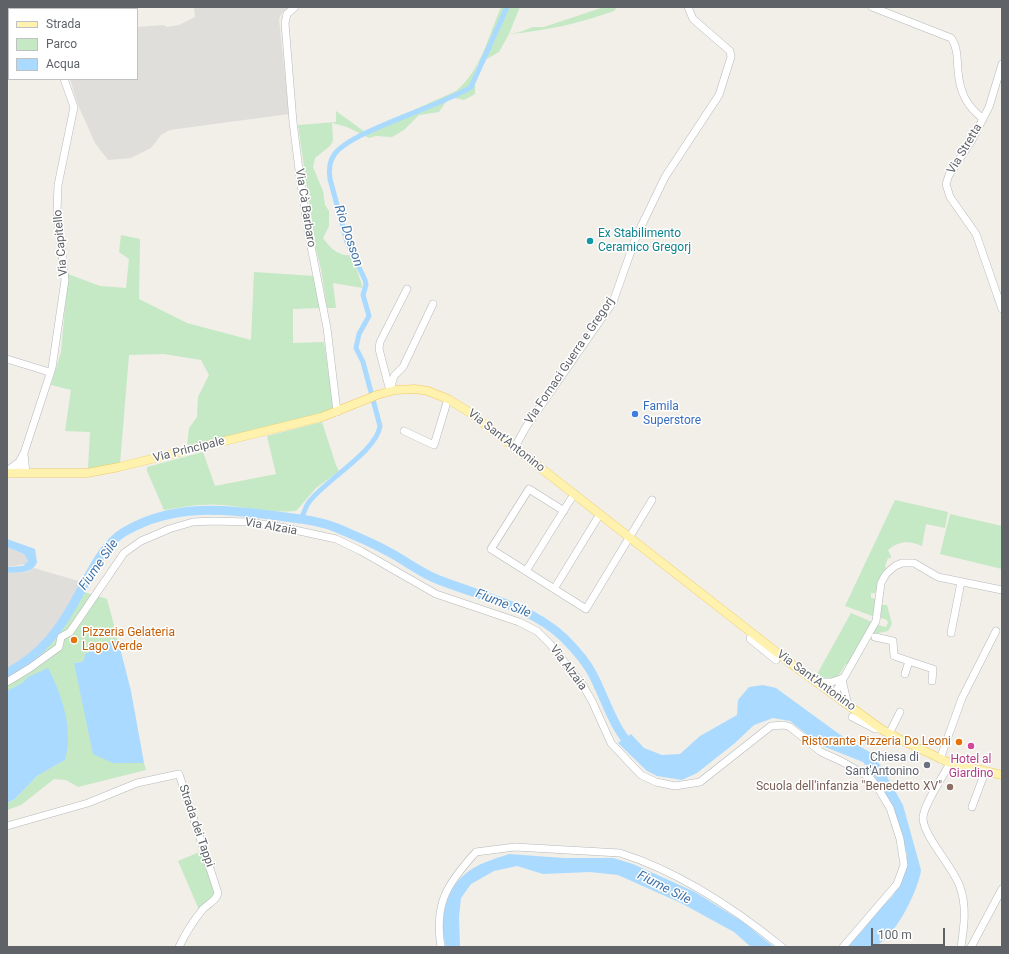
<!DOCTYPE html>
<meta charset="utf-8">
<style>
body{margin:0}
#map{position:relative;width:1009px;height:954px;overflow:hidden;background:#f1efe8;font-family:Roboto,sans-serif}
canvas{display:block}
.frame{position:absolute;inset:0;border:8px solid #5f6368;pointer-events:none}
.legend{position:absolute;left:8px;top:8px;width:130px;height:72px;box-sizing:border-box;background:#fff;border:1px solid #bfc1c3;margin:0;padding:5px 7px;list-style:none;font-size:12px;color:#5f6368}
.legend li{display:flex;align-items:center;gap:8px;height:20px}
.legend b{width:20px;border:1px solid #bfc1c3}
.scale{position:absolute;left:871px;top:928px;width:74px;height:18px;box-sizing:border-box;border:2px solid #5f6368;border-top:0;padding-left:5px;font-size:12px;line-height:14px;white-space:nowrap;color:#5f6368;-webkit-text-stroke:3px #fff;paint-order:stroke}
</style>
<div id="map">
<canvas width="1009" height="954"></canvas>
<div class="frame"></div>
<ul class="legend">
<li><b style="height:5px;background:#fff2af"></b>Strada</li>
<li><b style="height:11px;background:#c5e8c5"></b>Parco</li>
<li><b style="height:11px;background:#aadaff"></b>Acqua</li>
</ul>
<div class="scale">100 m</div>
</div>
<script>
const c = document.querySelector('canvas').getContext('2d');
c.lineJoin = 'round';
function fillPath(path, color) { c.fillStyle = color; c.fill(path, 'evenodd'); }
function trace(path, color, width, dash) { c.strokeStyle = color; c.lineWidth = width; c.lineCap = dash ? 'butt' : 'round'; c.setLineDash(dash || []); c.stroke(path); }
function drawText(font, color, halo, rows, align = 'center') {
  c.font = font + ' Roboto,sans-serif'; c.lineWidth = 3; c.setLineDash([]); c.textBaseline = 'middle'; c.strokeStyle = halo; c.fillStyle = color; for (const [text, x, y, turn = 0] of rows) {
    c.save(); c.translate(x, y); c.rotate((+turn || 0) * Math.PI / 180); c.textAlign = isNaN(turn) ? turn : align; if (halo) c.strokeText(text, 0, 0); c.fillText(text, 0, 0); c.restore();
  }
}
fillPath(new Path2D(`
 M 194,7 L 289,7 L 282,13 L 279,19 L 289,114 L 170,130 L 161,135 L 151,148 L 131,158 L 108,160 L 95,143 L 78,105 L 70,79 L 137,79 L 137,27 L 163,25 L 167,27 L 179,25 L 195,17 Z
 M 7,547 L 24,554 L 28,560 L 26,564 L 7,567 Z
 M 34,568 L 82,582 L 68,611 L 42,647 L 26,662 L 7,674 L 7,573 L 27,572 Z`), '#e0deda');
fillPath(new Path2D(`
 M 501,7 L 520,7 L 509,34 L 520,32 L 533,27 L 544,27 L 604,7 L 617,7 L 614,11 C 580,23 546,31 509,34 L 499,52 L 478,64 L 475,72 L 475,94 L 464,100 L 449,97 L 439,112 L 419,115 L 404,130 L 392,137 L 376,136 L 369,138 L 347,127 L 332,123 L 333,141 L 330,146 L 315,158 L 313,167 L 323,191 L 325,205 L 329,211 L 329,226 L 323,238 C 330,248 339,257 352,255 L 363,288 L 333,283 L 336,308 L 327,308 L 321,269 L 316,249 L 298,125 L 336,122 L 336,111 L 365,132 L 456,91 C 480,72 489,35 501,7 Z
 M 121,235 L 140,239 L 139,299 L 187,323 L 251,340 L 254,272 L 315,276 L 320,308 L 293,309 L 293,343 L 324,342 L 334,410 L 187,447 L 189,428 L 197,417 L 198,397 L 209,375 L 201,360 L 164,354 L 129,355 L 120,464 L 101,468 L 88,468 L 90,432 L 65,431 L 71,390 L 51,385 L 61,352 L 68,274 L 100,286 L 126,288 L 129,259 L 119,252 Z
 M 322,422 L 336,465 L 339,471 L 316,488 L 296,511 C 271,513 247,507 222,505 C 202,503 184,507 164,510 L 147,471 L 147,467 L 203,452 L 215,486 L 276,474 L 267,436 Z
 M 895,500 L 948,512 L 945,528 L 926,524 L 922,546 C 910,540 898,541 888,550 L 891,556 L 890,559 L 888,558 L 885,566 L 886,567 L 875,593 L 871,593 L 871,598 L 876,599 L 875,617 L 845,606 Z
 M 950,514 L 1002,526 L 1002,569 L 940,554 Z
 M 84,592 L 107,599 L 118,640 L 102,644 L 85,654 L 84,659 L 82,662 L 74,663 L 142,763 L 144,763 L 146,770 L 78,787 L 66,780 L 54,779 L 21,805 L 7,810 L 7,803 L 15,799 L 37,776 L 65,760 L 28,677 L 22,683 L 7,691 L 7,674 L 21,667 L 44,650 Z
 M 881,605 L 887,605 L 892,624 L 888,631 L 874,634 L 873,632 L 878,625 L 886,627 L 888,623 L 887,620 L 881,618 Z
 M 851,613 L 872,622 L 848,664 L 846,664 L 839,675 L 841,676 C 833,682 823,680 816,676 Z
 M 202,851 L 217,896 L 200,912 L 178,861 Z`), '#c5e8c5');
fillPath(new Path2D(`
 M 7,539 L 35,549 L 37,562 C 33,574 18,572 7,573 L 7,567 L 23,566 L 28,561 L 24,554 L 7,547 Z
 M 118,640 L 131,691 L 144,763 L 113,763 L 93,754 L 74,663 L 82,662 L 84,659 L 85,654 L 102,644 Z
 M 48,668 C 62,695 74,730 65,760 L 37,776 L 15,799 L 7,803 L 7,691 L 22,683 L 28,677 Z
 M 763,685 L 776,688 L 839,734 L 871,753 L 881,766 L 903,805 L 921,870 C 919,889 893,943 872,947 C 864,949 853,947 844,947 L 863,930 L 876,912 L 892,897 L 903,878 L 907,854 L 891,804 L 875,777 L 863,762 L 820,745 L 790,721 L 773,718 L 754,725 L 735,743 L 697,773 L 682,780 L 657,776 L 647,771 L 618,743 L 631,734 L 644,748 L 662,755 L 680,754 L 700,736 L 737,715 L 738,700 L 749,687 Z
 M 509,854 L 564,858 L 613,858 L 633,864 L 695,892 L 743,922 L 774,947 L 751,947 L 734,932 L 681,903 L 618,875 L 590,872 L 543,874 L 517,866 L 494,871 L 471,884 L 461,898 L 459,917 L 460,947 L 446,947 C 439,923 444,892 464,875 C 476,864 494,859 509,854 Z`), '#aadaff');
trace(new Path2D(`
 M 301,519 C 304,514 305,507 309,502 C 324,481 377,451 380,426 L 363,362 L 356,348 L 359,334 L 369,316 L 363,295 L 366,285 L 365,280 L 347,242 L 330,179 C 329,172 329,162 334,155 C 350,131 442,106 471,87 L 507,7`), '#aadaff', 5);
trace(new Path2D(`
 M 7,673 C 43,654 61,628 80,592 C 92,571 103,545 124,532 C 173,503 225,509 278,516 C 298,519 318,520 337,528 C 353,535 371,542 387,551 C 405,560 420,573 439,580 C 482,597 529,605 564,638 C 574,648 587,663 593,675 C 606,700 613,728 633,748`), '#aadaff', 9);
const minor = new Path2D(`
 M 33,7 L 33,9
 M 295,7 L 287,14 L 285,23 L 293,122 L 300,178 L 309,236 L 327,328 L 337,412
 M 872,7 L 951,38 C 958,47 957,60 958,71 C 960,93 966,105 983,119
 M 1002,64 L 989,107 L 972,140 L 949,175 L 946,184 L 950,197 L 976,234 L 1002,309
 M 7,359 L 46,371 L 50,374
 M 390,390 L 394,376 L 403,367 L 433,304
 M 390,391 L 379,349 L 380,342 L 407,289
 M 404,431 L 434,445 L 448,399
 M 515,447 L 526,427 L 613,302 L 636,237 L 665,177 L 719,95 L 731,57 L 730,51 L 693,19 L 688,7
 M 24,454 L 26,473
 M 7,471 L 19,462
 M 22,473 C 17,464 19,461 24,453 L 52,368 L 65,280 L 57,211 L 58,185 L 74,107 L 64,79
 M 564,511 L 529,489 L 491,549 L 586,609 L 652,500
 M 526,571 L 574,494
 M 554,589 L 600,514
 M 752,633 L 750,639 L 776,660
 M 951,633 L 961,582
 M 875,637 L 893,641 L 894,656 L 933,669 L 932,681
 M 905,674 L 909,661
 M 842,680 L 848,705
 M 7,682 L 30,668 L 59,647 L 61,637 L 70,632 L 124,553 L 141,541 L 169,529 L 193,522 L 213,521 L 248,522 L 281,527 L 336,539 L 361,551 L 436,594 L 519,622 L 537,631 L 550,644 L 582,684 L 592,701 L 611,743 L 641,775 L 656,782 L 675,786 L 700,782 L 771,726 L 784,725 L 790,727 L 821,752 L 841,761 L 869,777 L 876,785 L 890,808 L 900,839 L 904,865 L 897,884 L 843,947
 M 816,682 L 832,682 L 843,678
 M 834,695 L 876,621 L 881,583 L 886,574 L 895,566 L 902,563 L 914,563 L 938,577 L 1002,590
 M 852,717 L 875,729 L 881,729
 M 889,734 L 900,712
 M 940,759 L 962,698 L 996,631
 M 950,763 C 943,777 925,802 923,817 C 922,835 954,868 960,887 C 967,906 964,927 961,947
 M 972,807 L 985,772
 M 7,826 L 88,803 L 137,783 L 179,774 L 218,893 C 217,900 208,904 203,909 C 194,920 185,934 179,947
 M 441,947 C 434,903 447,884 476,852 L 515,847 L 620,853 C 680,872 734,908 782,947
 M 971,947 L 1002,889`);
const major = new Path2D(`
 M 7,473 L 87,473 L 119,467 L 322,417 L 377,395 L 395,390 L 415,389 L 428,391 L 448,399 L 469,412 L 789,662 L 881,729 L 901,740 L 950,763 L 1002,775`);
trace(minor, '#b5b8bc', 8);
trace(major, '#f2c960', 9);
trace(minor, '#fff', 7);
trace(major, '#fff2af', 8);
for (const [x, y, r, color] of [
 [590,241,4,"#0f9aa8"],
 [635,414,4,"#3f7fe0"],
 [74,640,4,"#e8710a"],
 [959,742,4,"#e8710a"],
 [971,746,4,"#d1479c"],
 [927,765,4,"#6b7280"],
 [950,787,4,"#8d6e63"]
]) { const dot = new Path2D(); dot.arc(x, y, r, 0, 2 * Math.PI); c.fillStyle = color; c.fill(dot); trace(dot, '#fff', 1.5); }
drawText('12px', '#5f6368', '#fff', [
 ["Via Stretta",965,149,-59],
 ["Via Cà Barbaro",305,208,81],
 ["Via Capitello",61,243,-95],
 ["Via Fornaci Guerra e Gregorj",570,361,-56],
 ["Via Sant'Antonino",506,441,38],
 ["Via Principale",189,450,-14],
 ["Via Alzaia",271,527,10],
 ["Via Alzaia",568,668,53],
 ["Via Sant'Antonino",816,681,36],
 ["Strada dei Tappi",196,826,71]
]);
drawText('12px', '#0d838f', '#fff', [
 ["Ex Stabilimento",598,234],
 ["Ceramico Gregorj",598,248]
], 'left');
drawText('12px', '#366cbe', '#fff', [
 ["Famila",643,407],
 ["Superstore",643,421]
], 'left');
drawText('12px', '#c56008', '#fff', [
 ["Pizzeria Gelateria",82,633],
 ["Lago Verde",82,647],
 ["Ristorante Pizzeria Do Leoni",951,742,"right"]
], 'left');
drawText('12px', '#5b616d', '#fff', [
 ["Chiesa di",919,758],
 ["Sant'Antonino",919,772]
], 'right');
drawText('12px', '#b23c85', '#fff', [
 ["Hotel al",971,760],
 ["Giardino",971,774]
]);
drawText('12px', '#785e54', '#fff', [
 ["Scuola dell'infanzia \"Benedetto XV\"",942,787]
], 'right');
drawText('italic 13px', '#4174aa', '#fff', [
 ["Rio Dosson",348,236,71],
 ["Fiume Sile",99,565,-55],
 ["Fiume Sile",503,604,21],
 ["Fiume Sile",664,888,27]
]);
</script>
